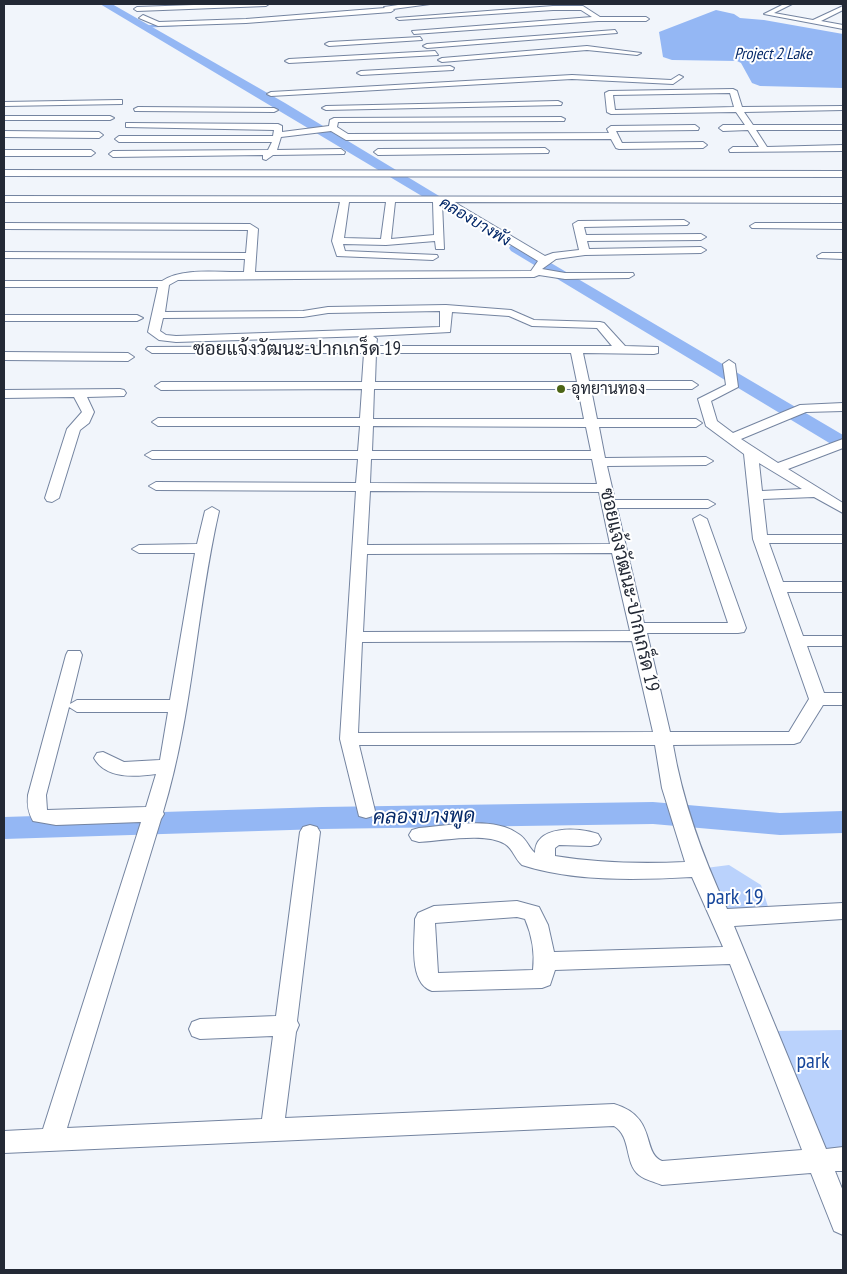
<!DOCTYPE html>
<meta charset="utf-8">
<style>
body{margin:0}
#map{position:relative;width:847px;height:1274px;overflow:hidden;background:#f1f5fb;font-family:"PT Sans Narrow",sans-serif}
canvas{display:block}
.frame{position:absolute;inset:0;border:5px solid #232935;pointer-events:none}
</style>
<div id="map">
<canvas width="847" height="1274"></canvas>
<div class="frame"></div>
</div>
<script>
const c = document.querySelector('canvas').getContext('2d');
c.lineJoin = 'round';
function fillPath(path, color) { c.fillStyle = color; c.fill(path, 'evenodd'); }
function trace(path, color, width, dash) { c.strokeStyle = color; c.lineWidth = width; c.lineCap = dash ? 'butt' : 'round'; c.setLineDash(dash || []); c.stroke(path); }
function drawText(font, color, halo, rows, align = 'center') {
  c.font = font + ' "PT Sans Narrow",Sarabun,sans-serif'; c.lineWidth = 4; c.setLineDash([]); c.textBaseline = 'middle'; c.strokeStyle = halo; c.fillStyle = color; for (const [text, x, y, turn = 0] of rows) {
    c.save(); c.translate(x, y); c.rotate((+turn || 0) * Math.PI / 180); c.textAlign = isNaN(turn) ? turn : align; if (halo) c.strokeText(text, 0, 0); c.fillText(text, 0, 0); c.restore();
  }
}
fillPath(new Path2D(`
 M 729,865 L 761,885 L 773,922 L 720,923 L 698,869 Z
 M 843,1030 L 843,1165 L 812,1174 L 774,1031 Z`), '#bad2fc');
fillPath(new Path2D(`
 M 716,10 L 734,14 L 740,18 L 764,20 L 843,34 L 843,88 L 760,86 L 752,83 L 741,63 L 737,61 L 672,60 L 663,57 L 659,32 Z`), '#94b7f4');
fillPath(new Path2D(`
 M 177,23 L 179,26 L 142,28 L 139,26 Z`), '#94b7f4');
fillPath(new Path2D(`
 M 100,4 L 112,4 L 285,103 L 469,214 L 462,218 L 457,217 Z
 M 517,243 L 843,435 L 843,449 L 836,447 L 511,251 L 509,248 L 511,245 Z
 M 653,802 L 780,813 L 843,811 L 843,833 L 780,835 L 653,824 L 322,829 L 4,839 L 4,817 L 322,807 Z`), '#94b7f4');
const minor = new Path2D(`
 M 222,4 L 269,4 L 266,6 L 137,11 L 134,9 L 137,7 Z
 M 405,4 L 430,4 L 393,9 L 394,10 L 391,12 L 246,23 L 158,26 L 139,18 L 143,15 L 159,22 L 246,19 L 385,8 L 384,7 Z
 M 784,4 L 792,4 L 774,13 L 813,20 L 843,6 L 843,10 L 821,21 L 843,25 L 843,29 L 764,14 Z
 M 553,6 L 583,6 L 600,17 L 646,17 L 649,19 L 646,21 L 598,21 L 414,34 L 412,31 L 592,17 L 581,10 L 553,10 L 399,20 L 396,18 Z
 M 615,30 L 617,33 L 427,48 L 423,46 L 427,44 Z
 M 420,37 L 422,40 L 329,46 L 325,44 L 329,42 Z
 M 587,46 L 641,53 L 637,55 L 587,50 L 442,62 L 438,60 L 442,58 Z
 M 435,51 L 438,55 L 289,63 L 285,61 L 289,59 Z
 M 450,66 L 454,68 L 453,70 L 361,75 L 357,73 L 361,71 Z
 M 572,75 L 671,80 L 679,75 L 683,77 L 673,84 L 572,79 L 271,96 L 267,94 L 271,92 Z
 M 733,89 L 737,91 L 742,107 L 843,106 L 843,110 L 744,112 L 753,125 L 843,125 L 843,130 L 756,130 L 767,147 L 843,145 L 843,151 L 730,152 L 729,150 L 733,147 L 759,147 L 748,130 L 723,131 L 719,128 L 723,125 L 745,125 L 736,112 L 611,114 L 607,112 L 605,93 L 609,91 ZM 730,93 L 734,107 L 615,110 L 613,95 Z
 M 119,100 L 122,100 L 122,104 L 4,106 L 4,102 Z
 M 558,101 L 562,103 L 561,105 L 326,110 L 322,108 L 326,106 Z
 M 138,107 L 274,108 L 278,110 L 274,112 L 135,111 L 134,109 Z
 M 4,116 L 110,116 L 114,118 L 110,120 L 4,120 Z
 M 561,117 L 565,119 L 564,121 L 338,122 L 337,127 L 348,134 L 609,133 L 607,129 L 611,126 L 695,125 L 699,128 L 698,130 L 616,131 L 622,143 L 703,142 L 707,145 L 703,148 L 619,149 L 616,148 L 611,139 L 346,140 L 331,131 L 281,137 L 277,150 L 341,149 L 345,152 L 344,154 L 273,155 L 266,160 L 263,159 L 263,155 L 113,157 L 109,154 L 113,151 L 268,150 L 272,142 L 119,142 L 115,139 L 119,136 L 273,136 L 274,130 L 126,127 L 126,123 L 129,123 L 278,124 L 282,126 L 282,132 L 329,126 L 330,120 L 334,118 Z
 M 4,131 L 99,132 L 103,135 L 99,138 L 4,137 Z
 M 545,148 L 549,151 L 548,153 L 378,155 L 374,152 L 378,149 Z
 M 4,150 L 91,150 L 95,153 L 91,156 L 4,156 Z
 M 4,170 L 843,171 L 843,177 L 4,176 Z
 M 4,196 L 843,197 L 843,203 L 454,202 L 545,256 L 553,253 L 579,250 L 573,224 L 578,221 L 684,220 L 689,223 L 687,225 L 584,227 L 586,235 L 701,234 L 706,237 L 701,240 L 587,241 L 589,249 L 701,247 L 706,250 L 701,253 L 585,255 L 556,259 L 542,269 L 565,273 L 633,273 L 634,275 L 629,278 L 565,279 L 539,275 L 534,277 L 178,280 L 169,285 L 165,312 L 303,311 L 328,307 L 446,305 L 511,310 L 534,320 L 600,322 L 604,323 L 625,346 L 658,347 L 658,353 L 654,354 L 583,353 L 589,381 L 692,381 L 698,385 L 692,389 L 591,389 L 597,419 L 696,419 L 702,423 L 696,427 L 599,427 L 605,458 L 706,457 L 713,461 L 706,465 L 607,466 L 615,500 L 708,500 L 715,504 L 708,508 L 617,508 L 644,623 L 728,623 L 693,519 L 700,515 L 707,519 L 746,628 L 744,632 L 738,633 L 647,633 L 670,732 L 789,732 L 809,699 L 753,539 L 744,454 L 706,426 L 698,399 L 726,385 L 723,364 L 729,360 L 735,364 L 738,387 L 711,401 L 717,421 L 733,433 L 800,405 L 843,403 L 843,411 L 806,412 L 741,439 L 778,463 L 843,439 L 843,448 L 788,469 L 843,503 L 843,513 L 814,497 L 763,499 L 767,535 L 843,535 L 843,543 L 769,543 L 783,582 L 843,582 L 843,592 L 787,592 L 803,636 L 843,636 L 843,646 L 807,646 L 824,693 L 843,693 L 843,705 L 823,705 L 800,742 L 794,744 L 673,745 C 683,803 702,855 727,909 L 843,903 L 843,919 L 734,926 L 826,1149 L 843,1147 L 843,1171 L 835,1171 L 843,1191 L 843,1235 L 834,1231 L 811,1173 L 662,1185 C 655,1182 645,1180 639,1175 C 624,1163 632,1137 614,1126 L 4,1153 L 4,1131 L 43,1129 L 141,822 L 56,825 L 33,821 C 28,812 27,805 28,795 L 66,655 L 68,651 L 80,651 L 82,655 L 70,704 L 77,700 L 170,700 L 195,553 L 139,553 L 132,549 L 139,545 L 197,544 L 205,511 L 212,507 L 219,511 C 196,611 193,714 163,812 L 164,814 L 161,819 L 67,1128 L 262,1119 L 273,1036 L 200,1039 L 192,1036 L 189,1029 L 192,1022 L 200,1019 L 276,1016 L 300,832 L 303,827 L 310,825 L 317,827 L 320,832 L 297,1021 L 299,1025 L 296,1032 L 285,1118 L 614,1104 C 658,1117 641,1152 662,1161 L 802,1150 L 730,964 L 555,970 L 550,985 L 542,988 L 432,991 C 408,983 415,940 415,919 L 418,913 L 434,906 L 517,901 L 539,907 L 548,925 L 554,952 L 723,947 L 692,877 C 638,880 574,882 522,865 C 515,859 513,849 505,844 C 485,832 442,841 419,842 L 412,840 L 409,835 L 412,830 L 419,828 C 449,826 494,815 520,835 C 527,840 529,848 535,853 C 535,825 578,827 598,834 L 601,839 L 598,844 L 591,846 L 559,845 L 555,848 L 555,856 C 598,863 641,864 685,862 L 662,788 L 655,745 L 359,745 L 375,811 L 373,816 L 366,818 L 359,816 L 340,739 L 356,491 L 156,490 L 149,486 L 156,482 L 356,483 L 358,459 L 152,459 L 145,455 L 152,451 L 358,451 L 360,426 L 158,426 L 152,422 L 158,418 L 360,418 L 362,389 L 161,390 L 155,386 L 161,382 L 362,382 L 364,353 L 152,353 L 146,349 L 148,347 L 365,346 L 365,339 L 369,336 L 176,342 L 159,340 L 148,332 L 158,287 L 4,287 L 4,281 L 162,281 C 184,267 218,273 244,272 L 245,259 L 4,258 L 4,252 L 246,253 L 248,230 L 4,229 L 4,223 L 250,224 L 258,229 L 255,272 L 531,271 L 538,261 L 442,203 L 444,249 L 436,249 L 435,241 L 386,245 L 343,244 L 345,251 L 437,255 L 438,257 L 433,260 L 337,256 L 332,241 L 340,202 L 4,202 ZM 349,202 L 386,202 L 381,239 L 344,238 ZM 395,202 L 433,202 L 434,235 L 391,239 ZM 440,311 L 440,327 L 176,336 L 166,335 L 160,331 L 163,318 L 303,317 L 328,313 ZM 452,312 L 509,316 L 532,326 L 597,328 L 612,346 L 376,346 L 377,339 L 373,336 L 450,332 ZM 376,353 L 571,353 L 577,382 L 375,382 ZM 374,389 L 578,389 L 584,419 L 373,419 ZM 373,426 L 586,427 L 591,451 L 372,451 ZM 371,459 L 592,459 L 597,484 L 370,483 ZM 759,463 L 802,489 L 762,491 ZM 370,491 L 599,492 L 610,544 L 367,545 ZM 612,553 L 630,631 L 363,632 L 367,554 ZM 632,641 L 653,732 L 358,733 L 362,642 ZM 69,707 L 77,712 L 168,712 L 160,760 L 124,762 L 103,752 L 97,753 L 94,758 C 106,779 135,777 156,774 L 146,807 L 47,810 L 46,795 ZM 517,917 L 525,919 C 532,935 535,954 533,970 L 438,973 L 435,923 Z
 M 755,223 L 843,223 L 843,229 L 752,228 L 750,226 Z
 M 822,253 L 843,253 L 843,259 L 818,258 L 817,256 Z
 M 4,315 L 137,315 L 143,318 L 137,321 L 4,321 Z
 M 4,352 L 128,353 L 134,357 L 128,361 L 4,360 Z
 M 120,389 L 124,390 L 126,393 L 124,396 L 87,397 L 94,412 L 89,423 L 80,430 L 59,498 L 52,502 L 47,501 L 45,498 L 67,429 L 82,412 L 74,397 L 4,398 L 4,390 Z`);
trace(minor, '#7484a0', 2);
fillPath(minor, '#fff');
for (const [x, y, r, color] of [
 [561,389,5,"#4c6516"]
]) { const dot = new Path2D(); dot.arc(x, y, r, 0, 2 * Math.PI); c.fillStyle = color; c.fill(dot); trace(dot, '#fff', 2); }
drawText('italic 16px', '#042868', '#fff', [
 ["Project 2 Lake",773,54],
 ["คลองบางพัง",475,222,31]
]);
drawText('16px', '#232935', '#fff', [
 ["อุทยานทอง",571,389]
], 'left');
drawText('19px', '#232935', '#fff', [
 ["ซอยแจ้งวัฒนะ-ปากเกร็ด 19",297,350],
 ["ซอยแจ้งวัฒนะ-ปากเกร็ด 19",629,590,77]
]);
drawText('italic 20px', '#042868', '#fff', [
 ["คลองบางพูด",424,817,-1]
]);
drawText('22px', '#17479c', '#fff', [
 ["park 19",735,898],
 ["park",813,1062]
]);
</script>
